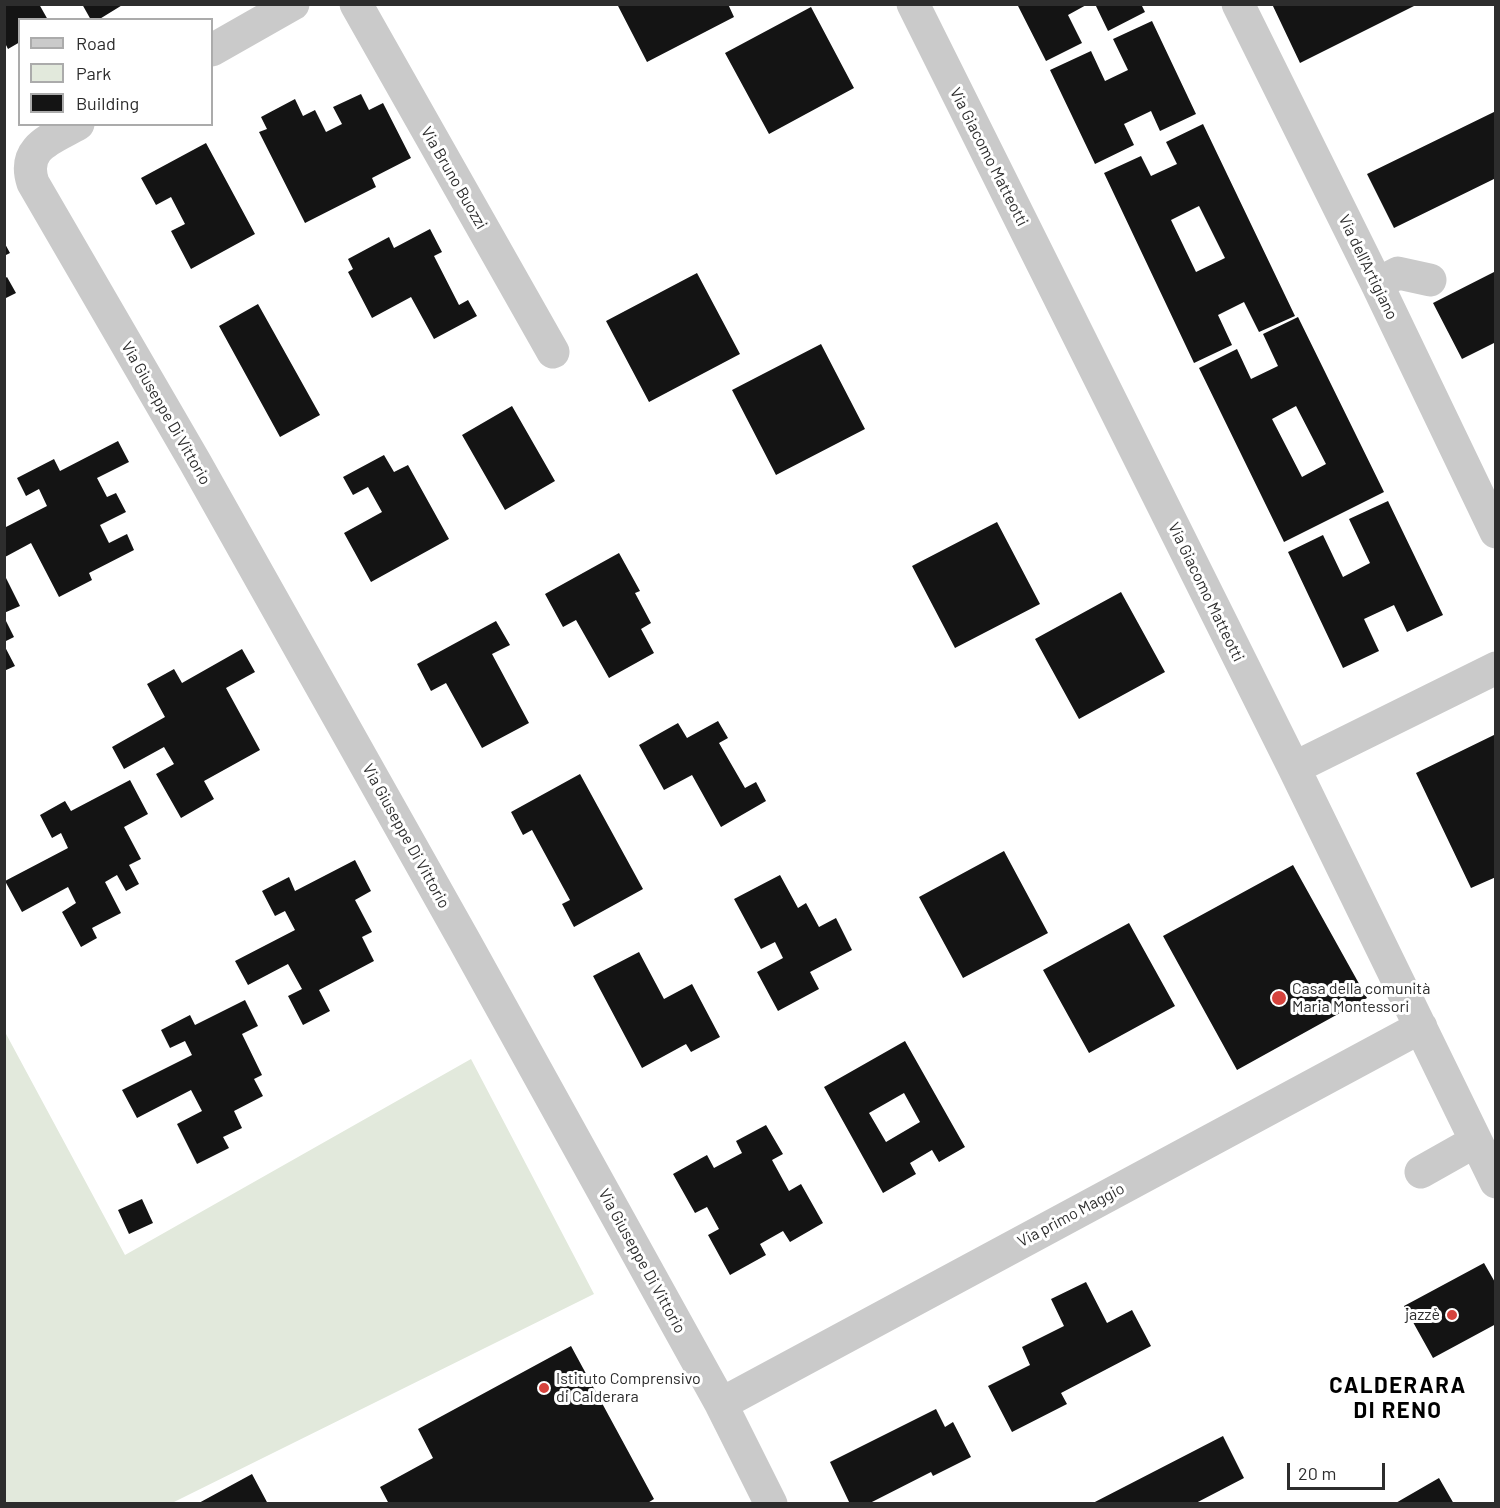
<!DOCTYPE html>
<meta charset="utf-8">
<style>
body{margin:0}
#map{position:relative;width:1500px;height:1508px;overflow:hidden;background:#fff;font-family:Barlow,sans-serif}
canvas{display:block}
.frame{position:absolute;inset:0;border:6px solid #2d2d2d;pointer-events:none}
.legend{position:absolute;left:18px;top:18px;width:195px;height:108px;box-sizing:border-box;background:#fff;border:2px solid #ababab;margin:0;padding:8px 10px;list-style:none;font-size:18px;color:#2d2d2d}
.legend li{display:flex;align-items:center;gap:12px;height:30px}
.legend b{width:30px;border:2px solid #ababab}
.scale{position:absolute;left:1287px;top:1463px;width:98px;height:27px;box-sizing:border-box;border:3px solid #2d2d2d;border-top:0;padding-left:8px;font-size:18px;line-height:21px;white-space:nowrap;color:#2d2d2d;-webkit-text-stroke:4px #fff;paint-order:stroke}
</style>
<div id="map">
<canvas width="1500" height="1508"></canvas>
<div class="frame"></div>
<ul class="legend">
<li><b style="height:8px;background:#cacaca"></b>Road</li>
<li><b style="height:16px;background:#e2e9dc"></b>Park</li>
<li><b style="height:16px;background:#141414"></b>Building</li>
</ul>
<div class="scale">20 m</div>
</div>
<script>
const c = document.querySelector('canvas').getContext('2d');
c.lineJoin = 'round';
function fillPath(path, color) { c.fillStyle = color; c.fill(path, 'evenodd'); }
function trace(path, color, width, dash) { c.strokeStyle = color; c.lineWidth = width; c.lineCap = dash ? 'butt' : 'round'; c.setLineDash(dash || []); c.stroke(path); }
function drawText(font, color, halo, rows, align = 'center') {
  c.font = font + ' Barlow,sans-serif'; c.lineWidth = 6; c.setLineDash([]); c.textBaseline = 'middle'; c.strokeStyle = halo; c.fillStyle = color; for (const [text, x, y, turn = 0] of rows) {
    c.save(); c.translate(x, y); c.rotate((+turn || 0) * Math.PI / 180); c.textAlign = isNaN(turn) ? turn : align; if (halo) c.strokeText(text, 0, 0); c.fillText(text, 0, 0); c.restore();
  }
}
fillPath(new Path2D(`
 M 5,1032 L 125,1255 L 471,1059 L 594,1294 L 172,1503 L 5,1503 Z`), '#e2e9dc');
fillPath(new Path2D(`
 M 5,4 L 39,4 L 48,20 L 20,20 L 20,42 L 8,49 L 5,43 Z
 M 82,4 L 124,4 L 98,20 L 91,20 Z
 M 617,4 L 728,4 L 734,17 L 647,62 Z
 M 1017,4 L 1088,4 L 1068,15 L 1082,43 L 1046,61 Z
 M 1095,4 L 1141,4 L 1145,12 L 1108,31 Z
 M 1272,4 L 1418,4 L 1300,63 Z
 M 811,7 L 854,88 L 769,134 L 725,53 Z
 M 1152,21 L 1196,114 L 1160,131 L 1151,111 L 1124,124 L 1134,145 L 1095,164 L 1050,70 L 1091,51 L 1105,81 L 1128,70 L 1113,39 Z
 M 361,94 L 369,110 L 383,103 L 411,158 L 372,178 L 376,187 L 305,223 L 259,132 L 267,129 L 261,117 L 295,99 L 303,116 L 315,110 L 326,132 L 342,124 L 333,107 Z
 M 1496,111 L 1496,178 L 1394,228 L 1367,174 Z
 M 1203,124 L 1295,316 L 1259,332 L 1244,302 L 1218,315 L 1232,345 L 1194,363 L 1104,173 L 1141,156 L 1151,176 L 1177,164 L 1166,142 ZM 1199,206 L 1225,258 L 1196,272 L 1171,220 Z
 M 206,143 L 255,234 L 191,269 L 171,231 L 185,224 L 171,197 L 156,205 L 141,178 Z
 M 430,229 L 442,252 L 434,256 L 459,305 L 468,300 L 477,316 L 434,339 L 411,297 L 372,318 L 348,272 L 353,269 L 348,259 L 389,237 L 394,248 Z
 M 4,242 L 10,253 L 4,256 Z
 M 1496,271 L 1496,342 L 1462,359 L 1433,303 Z
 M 697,273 L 740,354 L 649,402 L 606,321 Z
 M 7,277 L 16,293 L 4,299 L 4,279 Z
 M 258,304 L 320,415 L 280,437 L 219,326 Z
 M 1298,317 L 1384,492 L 1284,542 L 1199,368 L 1237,349 L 1251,379 L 1278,366 L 1263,334 ZM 1296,406 L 1326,464 L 1302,477 L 1272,419 Z
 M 821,344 L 865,429 L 776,475 L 732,390 Z
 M 512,406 L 555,481 L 505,510 L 462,435 Z
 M 118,441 L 129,462 L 97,478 L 107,497 L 116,493 L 126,512 L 100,525 L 109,543 L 127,534 L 134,550 L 89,573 L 92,580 L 59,597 L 31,543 L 5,557 L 4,555 L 4,528 L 47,506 L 39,489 L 26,496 L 17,478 L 54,459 L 60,471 Z
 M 384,455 L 394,472 L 408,465 L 449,539 L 371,582 L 344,533 L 382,512 L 368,487 L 353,495 L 343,477 Z
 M 1388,501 L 1443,615 L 1407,632 L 1394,605 L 1364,619 L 1379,651 L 1343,668 L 1288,552 L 1323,535 L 1343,577 L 1370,563 L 1349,519 Z
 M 997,522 L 1040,604 L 955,648 L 912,566 Z
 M 619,553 L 640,591 L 635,593 L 651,623 L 641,629 L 654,653 L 609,678 L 576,620 L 563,627 L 545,594 Z
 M 4,574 L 20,606 L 4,613 Z
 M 1121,592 L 1165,672 L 1079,719 L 1035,639 Z
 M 4,617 L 14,637 L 4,642 Z
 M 496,621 L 510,645 L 492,654 L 529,723 L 482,748 L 446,683 L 431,691 L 417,664 Z
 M 4,645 L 15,666 L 4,671 Z
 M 242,649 L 255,672 L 226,688 L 260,750 L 204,781 L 214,799 L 181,818 L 156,774 L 174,764 L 164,747 L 124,769 L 112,747 L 165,717 L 147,684 L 174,669 L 182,683 Z
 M 718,721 L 728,738 L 719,743 L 745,788 L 756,782 L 766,801 L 721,827 L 692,775 L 664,790 L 639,745 L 678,723 L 687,738 Z
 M 1496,734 L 1496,877 L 1471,888 L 1416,773 Z
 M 580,774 L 643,889 L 574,927 L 562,904 L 570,900 L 532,830 L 523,835 L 511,812 Z
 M 130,780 L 148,814 L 124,827 L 141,859 L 129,865 L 139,884 L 126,891 L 117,875 L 105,882 L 121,913 L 92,928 L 97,938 L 81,947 L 62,912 L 76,903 L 68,887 L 22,912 L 5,881 L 68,848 L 61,833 L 52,838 L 40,815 L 65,801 L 71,811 Z
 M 1004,851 L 1048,933 L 963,978 L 919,897 Z
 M 355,860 L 371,891 L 355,900 L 372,932 L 362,937 L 374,961 L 319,990 L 330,1011 L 303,1025 L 288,996 L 302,989 L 288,964 L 248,985 L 235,961 L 295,930 L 285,911 L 275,916 L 262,891 L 289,877 L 295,891 Z
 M 1293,865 L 1367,998 L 1237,1070 L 1163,936 Z
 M 780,875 L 798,908 L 806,903 L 819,927 L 836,918 L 852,950 L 810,972 L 819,989 L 778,1011 L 757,972 L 783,958 L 775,942 L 761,949 L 734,899 Z
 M 1129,923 L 1175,1006 L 1089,1053 L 1043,970 Z
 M 639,952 L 664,999 L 692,984 L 720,1037 L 691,1052 L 686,1044 L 642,1068 L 593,976 Z
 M 245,1000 L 258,1026 L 242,1034 L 262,1075 L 254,1079 L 263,1096 L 234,1111 L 242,1128 L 223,1137 L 229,1148 L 197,1164 L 177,1124 L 202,1111 L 191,1090 L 137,1118 L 122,1090 L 192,1055 L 185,1041 L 170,1048 L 161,1030 L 190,1015 L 195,1025 Z
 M 905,1041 L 965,1147 L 939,1162 L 932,1150 L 910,1163 L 916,1174 L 883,1193 L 824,1087 ZM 904,1093 L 920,1122 L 886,1142 L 869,1113 Z
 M 766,1125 L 783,1154 L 772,1160 L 789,1191 L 801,1184 L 823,1223 L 790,1242 L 783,1231 L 760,1244 L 766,1255 L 730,1275 L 708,1235 L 719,1229 L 707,1207 L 695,1213 L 673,1174 L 707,1155 L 714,1168 L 742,1153 L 736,1141 Z
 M 142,1199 L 153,1223 L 129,1234 L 118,1210 Z
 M 1484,1263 L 1496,1284 L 1496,1324 L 1433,1358 L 1404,1306 Z
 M 1086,1282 L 1107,1323 L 1132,1310 L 1151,1346 L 1061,1393 L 1067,1404 L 1012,1432 L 988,1386 L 1030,1365 L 1022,1347 L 1064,1326 L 1051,1299 Z
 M 571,1346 L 654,1499 L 646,1504 L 389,1504 L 380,1487 L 433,1458 L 418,1429 Z
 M 936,1409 L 945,1427 L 953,1422 L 971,1457 L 933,1476 L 931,1472 L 868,1504 L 850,1504 L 830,1462 Z
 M 1223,1436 L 1244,1478 L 1194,1504 L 1091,1504 Z
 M 252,1474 L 268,1504 L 197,1504 Z
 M 1439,1478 L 1454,1504 L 1394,1504 Z`), '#141414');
trace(new Path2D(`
 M 356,4 L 553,352
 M 913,4 L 1294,768 L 1496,1182
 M 1238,4 L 1377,284 L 1496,532
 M 212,50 L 293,4
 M 78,124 C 52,139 21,147 33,183 L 195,462 L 464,940 L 721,1404 L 771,1504
 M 1377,284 L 1398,273 L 1430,280
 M 1294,768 L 1496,668
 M 1421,1172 L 1476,1141
 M 721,1404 L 1421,1027`), '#cacaca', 33);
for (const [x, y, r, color] of [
 [1279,998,8,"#d6433d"],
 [1452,1315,6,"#d6433d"],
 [544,1388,6,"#d6433d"]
]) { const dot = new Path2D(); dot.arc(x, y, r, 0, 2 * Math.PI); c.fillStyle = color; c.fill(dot); trace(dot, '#fff', 2); }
drawText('16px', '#2d2d2d', '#fff', [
 ["Via Giacomo Matteotti",989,157,63],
 ["Via Bruno Buozzi",454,178,60],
 ["Via dell'Artigiano",1368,267,64],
 ["Via Giuseppe Di Vittorio",166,413,60],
 ["Via Giacomo Matteotti",1206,592,64],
 ["Via Giuseppe Di Vittorio",406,836,61],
 ["Via primo Maggio",1071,1215,-28],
 ["Via Giuseppe Di Vittorio",642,1261,61]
]);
drawText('16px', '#2d2d2d', '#fff', [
 ["Casa della comunità",1292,989],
 ["Maria Montessori",1292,1007],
 ["jazzè",1440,1315,"right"],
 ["Istituto Comprensivo",556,1379],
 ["di Calderara",556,1397]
], 'left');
c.letterSpacing = '1.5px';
drawText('bold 22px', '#000', '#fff', [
 ["CALDERARA",1398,1386],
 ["DI RENO",1398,1411]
]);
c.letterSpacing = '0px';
</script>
